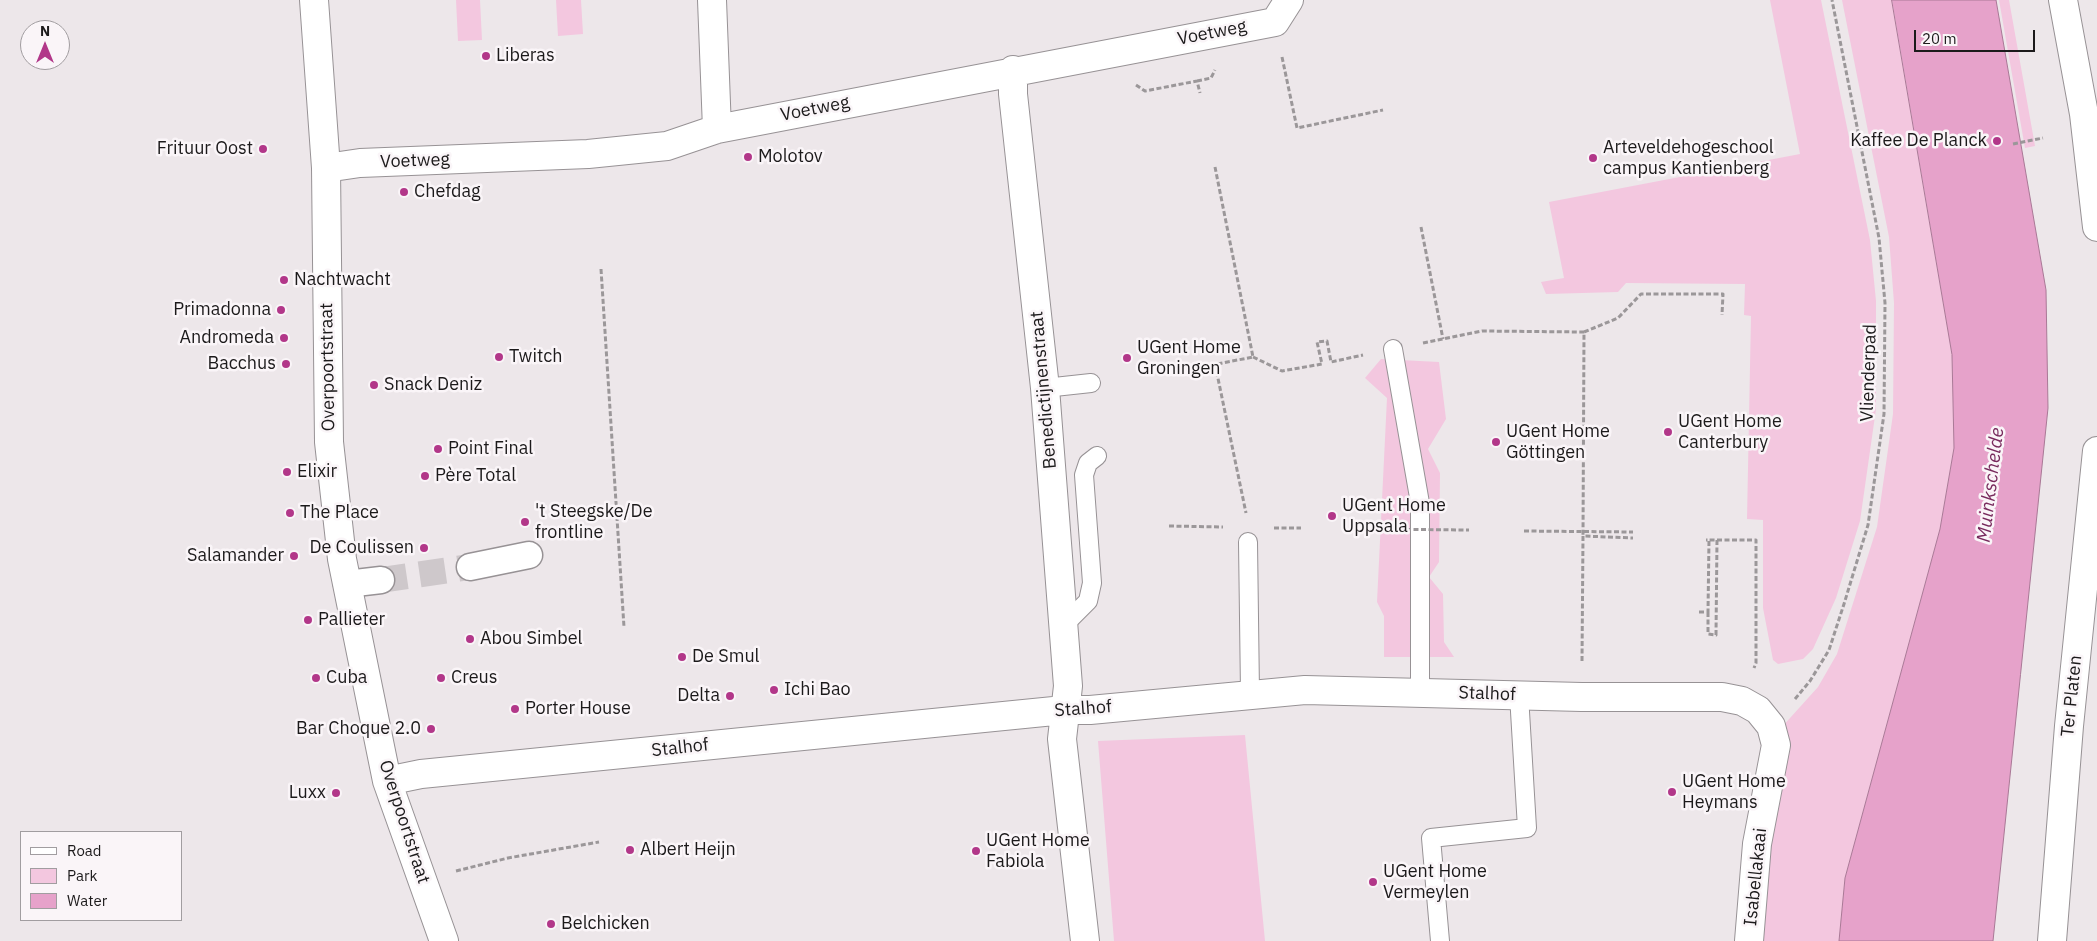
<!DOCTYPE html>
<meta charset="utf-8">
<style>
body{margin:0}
#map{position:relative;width:2097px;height:941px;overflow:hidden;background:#ede7ea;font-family:"IBM Plex Sans",sans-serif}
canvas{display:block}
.legend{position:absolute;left:20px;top:831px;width:162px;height:90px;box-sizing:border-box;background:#faf5f8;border:1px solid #a19da0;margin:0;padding:6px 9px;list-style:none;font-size:15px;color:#1c1a1b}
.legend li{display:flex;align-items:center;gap:10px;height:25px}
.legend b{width:25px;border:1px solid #a19da0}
.north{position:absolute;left:20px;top:20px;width:50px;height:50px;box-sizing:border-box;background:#faf5f8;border:1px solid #a19da0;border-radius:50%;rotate:0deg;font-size:14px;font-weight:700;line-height:20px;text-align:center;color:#1c1a1b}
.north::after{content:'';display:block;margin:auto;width:18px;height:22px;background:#b23789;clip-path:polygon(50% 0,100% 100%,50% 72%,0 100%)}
.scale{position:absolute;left:1914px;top:30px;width:121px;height:22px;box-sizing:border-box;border:2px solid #1c1a1b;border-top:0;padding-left:6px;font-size:15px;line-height:18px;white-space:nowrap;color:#1c1a1b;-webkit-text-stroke:4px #faf5f8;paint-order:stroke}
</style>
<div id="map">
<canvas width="2097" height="941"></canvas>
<ul class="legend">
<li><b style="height:6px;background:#fff"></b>Road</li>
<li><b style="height:14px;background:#f3c7df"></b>Park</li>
<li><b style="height:14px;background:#e6a2ca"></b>Water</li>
</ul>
<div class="north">N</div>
<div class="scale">20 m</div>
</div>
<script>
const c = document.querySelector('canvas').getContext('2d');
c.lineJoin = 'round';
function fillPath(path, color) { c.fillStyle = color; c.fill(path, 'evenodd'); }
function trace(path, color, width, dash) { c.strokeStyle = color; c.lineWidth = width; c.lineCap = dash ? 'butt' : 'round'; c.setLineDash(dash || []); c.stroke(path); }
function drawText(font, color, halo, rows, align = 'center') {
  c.font = font + ' "IBM Plex Sans",sans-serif'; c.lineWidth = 5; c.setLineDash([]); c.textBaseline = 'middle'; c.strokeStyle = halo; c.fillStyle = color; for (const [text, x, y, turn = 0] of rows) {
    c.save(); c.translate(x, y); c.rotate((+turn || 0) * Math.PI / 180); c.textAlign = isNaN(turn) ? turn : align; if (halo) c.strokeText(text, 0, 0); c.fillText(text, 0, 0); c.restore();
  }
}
fillPath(new Path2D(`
 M 456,0 L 480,0 L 482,40 L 458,41 Z
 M 556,0 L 581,0 L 583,34 L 558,36 Z
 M 1770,0 L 1821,0 L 1870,240 L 1876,301 L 1876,409 L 1860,521 L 1836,598 L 1813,649 L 1803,659 L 1778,664 L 1773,660 L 1763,608 L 1763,520 L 1747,519 L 1751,316 L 1744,315 L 1745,284 L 1626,283 L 1618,292 L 1546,294 L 1541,282 L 1564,278 L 1549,202 L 1800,154 Z
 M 1842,0 L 1892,0 L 1952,355 L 1954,448 L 1940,529 L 1845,878 L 1839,941 L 1759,941 L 1781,728 L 1818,687 L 1837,654 L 1877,527 L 1893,414 L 1894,303 L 1889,237 Z
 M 1999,0 L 2009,0 L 2035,146 L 2025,148 Z
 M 1381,359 L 1439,362 L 1446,419 L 1428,449 L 1440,473 L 1439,562 L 1429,577 L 1443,594 L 1444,642 L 1454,657 L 1384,657 L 1384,616 L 1377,602 L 1387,398 L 1365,378 Z
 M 1245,735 L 1265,941 L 1114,941 L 1098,741 Z`), '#f3c7df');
const water = new Path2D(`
 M 1892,0 L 1996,0 L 2046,290 L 2048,408 L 1993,941 L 1839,941 L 1845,878 L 1940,529 L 1954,448 L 1952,355 Z`);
fillPath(water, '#e6a2ca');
trace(water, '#a97996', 1);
trace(new Path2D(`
 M 381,580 L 470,567`), '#cec8cb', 26, [26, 13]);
const service = new Path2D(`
 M 1393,349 L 1420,503 L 1420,692
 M 1045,388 L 1091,383
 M 1248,542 L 1250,693
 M 1065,624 L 1088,601 L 1092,583 L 1084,475 L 1088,463 L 1097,456
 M 1440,941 L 1431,838 L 1527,828 L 1519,695`);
const pedestrian = new Path2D(`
 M 470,567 L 529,555
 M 347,584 L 381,580`);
const minor = new Path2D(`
 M 314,0 L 326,168 L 329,442 L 342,559 L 387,781 L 444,941
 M 712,0 L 717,129
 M 2063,0 L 2084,114 L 2097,227
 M 1013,70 L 1013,94 L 1045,388 L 1068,686 L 1062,739 L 1085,941
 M 326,168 L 360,163 L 588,154 L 667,146 L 717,129 L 1275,22 L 1289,0
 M 387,781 L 421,774 L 1064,710 L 1090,710 L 1305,690 L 1582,697 L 1722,697 L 1742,701 L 1758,710 L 1771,726 L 1776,745 L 1757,844 L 1749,941
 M 2052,941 L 2069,726 L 2097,451`);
trace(service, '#979295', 20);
trace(pedestrian, '#979295', 29);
trace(minor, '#979295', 30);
trace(new Path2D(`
 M 1282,57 L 1297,128 L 1383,110
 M 1197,81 L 1211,78 L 1215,70
 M 1136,85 L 1145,91 L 1197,81 L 1200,93
 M 2013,144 L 2043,138
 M 1421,227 L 1443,339
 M 601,269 L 624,627
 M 1584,332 L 1618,318 L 1641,294 L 1723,294 L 1722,315
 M 1423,343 L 1482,331 L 1584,332 L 1583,536
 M 1253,357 L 1282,371 L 1322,364 L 1317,342 L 1327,341 L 1331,362 L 1363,355
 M 1215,364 L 1246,513
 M 1166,374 L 1253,357 L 1215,167
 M 1169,526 L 1223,527
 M 1274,528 L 1301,528
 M 1717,540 L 1756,540 L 1756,663 L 1754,668
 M 1699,612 L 1708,612 L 1709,540 L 1706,540
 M 1708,612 L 1708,634 L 1716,635 L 1717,540 L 1709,540
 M 1582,661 L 1583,536 L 1633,538
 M 1795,699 L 1810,681 L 1829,650 L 1844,604 L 1868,525 L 1884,414 L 1885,303 L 1879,238 L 1832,0
 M 456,871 L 508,858 L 599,842`), '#9b9799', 3, [5, 2.5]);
trace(service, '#fff', 18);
trace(pedestrian, '#fff', 26);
trace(minor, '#fff', 28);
trace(new Path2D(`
 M 1361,529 L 1469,530
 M 1524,531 L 1633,532`), '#9b9799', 3, [5, 2.5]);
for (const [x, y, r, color] of [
 [486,56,5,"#b23789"],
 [1997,141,5,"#b23789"],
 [263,149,5,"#b23789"],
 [748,157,5,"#b23789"],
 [1593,158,5,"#b23789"],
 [404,192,5,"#b23789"],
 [284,280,5,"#b23789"],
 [281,310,5,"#b23789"],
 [284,338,5,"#b23789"],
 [499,357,5,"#b23789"],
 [1127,358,5,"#b23789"],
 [286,364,5,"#b23789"],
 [374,385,5,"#b23789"],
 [1668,432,5,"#b23789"],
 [1496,442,5,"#b23789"],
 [438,449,5,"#b23789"],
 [287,472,5,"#b23789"],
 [425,476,5,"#b23789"],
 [290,513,5,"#b23789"],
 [1332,516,5,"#b23789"],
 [525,522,5,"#b23789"],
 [424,548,5,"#b23789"],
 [294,556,5,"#b23789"],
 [308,620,5,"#b23789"],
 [470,639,5,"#b23789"],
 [682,657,5,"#b23789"],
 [316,678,5,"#b23789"],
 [441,678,5,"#b23789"],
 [774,690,5,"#b23789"],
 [730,696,5,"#b23789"],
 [515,709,5,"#b23789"],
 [431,729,5,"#b23789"],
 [1672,792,5,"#b23789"],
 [336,793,5,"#b23789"],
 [630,850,5,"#b23789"],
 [976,851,5,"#b23789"],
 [1373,882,5,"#b23789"],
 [551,924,5,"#b23789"]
]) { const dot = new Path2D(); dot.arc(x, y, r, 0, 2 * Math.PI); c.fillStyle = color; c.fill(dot); trace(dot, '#faf5f8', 2); }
drawText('18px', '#1c1a1b', '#faf5f8', [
 ["Voetweg",1212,33,-11],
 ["Voetweg",815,109,-11],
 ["Voetweg",415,161,-2],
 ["Overpoortstraat",328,367,-91],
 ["Vlienderpad",1869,373,-88],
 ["Benedictijnenstraat",1044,390,-95],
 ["Stalhof",1487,694,2],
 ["Ter Platen",2072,696,-84],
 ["Stalhof",1083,709,-4],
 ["Stalhof",680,748,-6],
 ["Overpoortstraat",404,822,72],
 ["Isabellakaai",1756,877,-84]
]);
drawText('18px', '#1c1a1b', '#faf5f8', [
 ["Liberas",496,56],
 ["Kaffee De Planck",1987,141,"right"],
 ["Arteveldehogeschool",1603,148],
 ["campus Kantienberg",1603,169],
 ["Frituur Oost",253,149,"right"],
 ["Molotov",758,157],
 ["Chefdag",414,192],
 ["Nachtwacht",294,280],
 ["Primadonna",271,310,"right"],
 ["Andromeda",274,338,"right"],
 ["UGent Home",1137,348],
 ["Groningen",1137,369],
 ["Twitch",509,357],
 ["Bacchus",276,364,"right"],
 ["Snack Deniz",384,385],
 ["UGent Home",1678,422],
 ["Canterbury",1678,443],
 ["UGent Home",1506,432],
 ["Göttingen",1506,453],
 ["Point Final",448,449],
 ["Elixir",297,472],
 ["Père Total",435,476],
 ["UGent Home",1342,506],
 ["Uppsala",1342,527],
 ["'t Steegske/De",535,512],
 ["frontline",535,533],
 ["The Place",300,513],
 ["De Coulissen",414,548,"right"],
 ["Salamander",284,556,"right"],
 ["Pallieter",318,620],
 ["Abou Simbel",480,639],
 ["De Smul",692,657],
 ["Cuba",326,678],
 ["Creus",451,678],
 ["Ichi Bao",784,690],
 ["Delta",720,696,"right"],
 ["Porter House",525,709],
 ["Bar Choque 2.0",421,729,"right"],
 ["UGent Home",1682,782],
 ["Heymans",1682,803],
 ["Luxx",326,793,"right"],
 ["UGent Home",986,841],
 ["Fabiola",986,862],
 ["Albert Heijn",640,850],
 ["UGent Home",1383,872],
 ["Vermeylen",1383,893],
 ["Belchicken",561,924]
], 'left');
drawText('italic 19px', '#782a5d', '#faf5f8', [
 ["Muinkschelde",1991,485,-83]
]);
</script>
